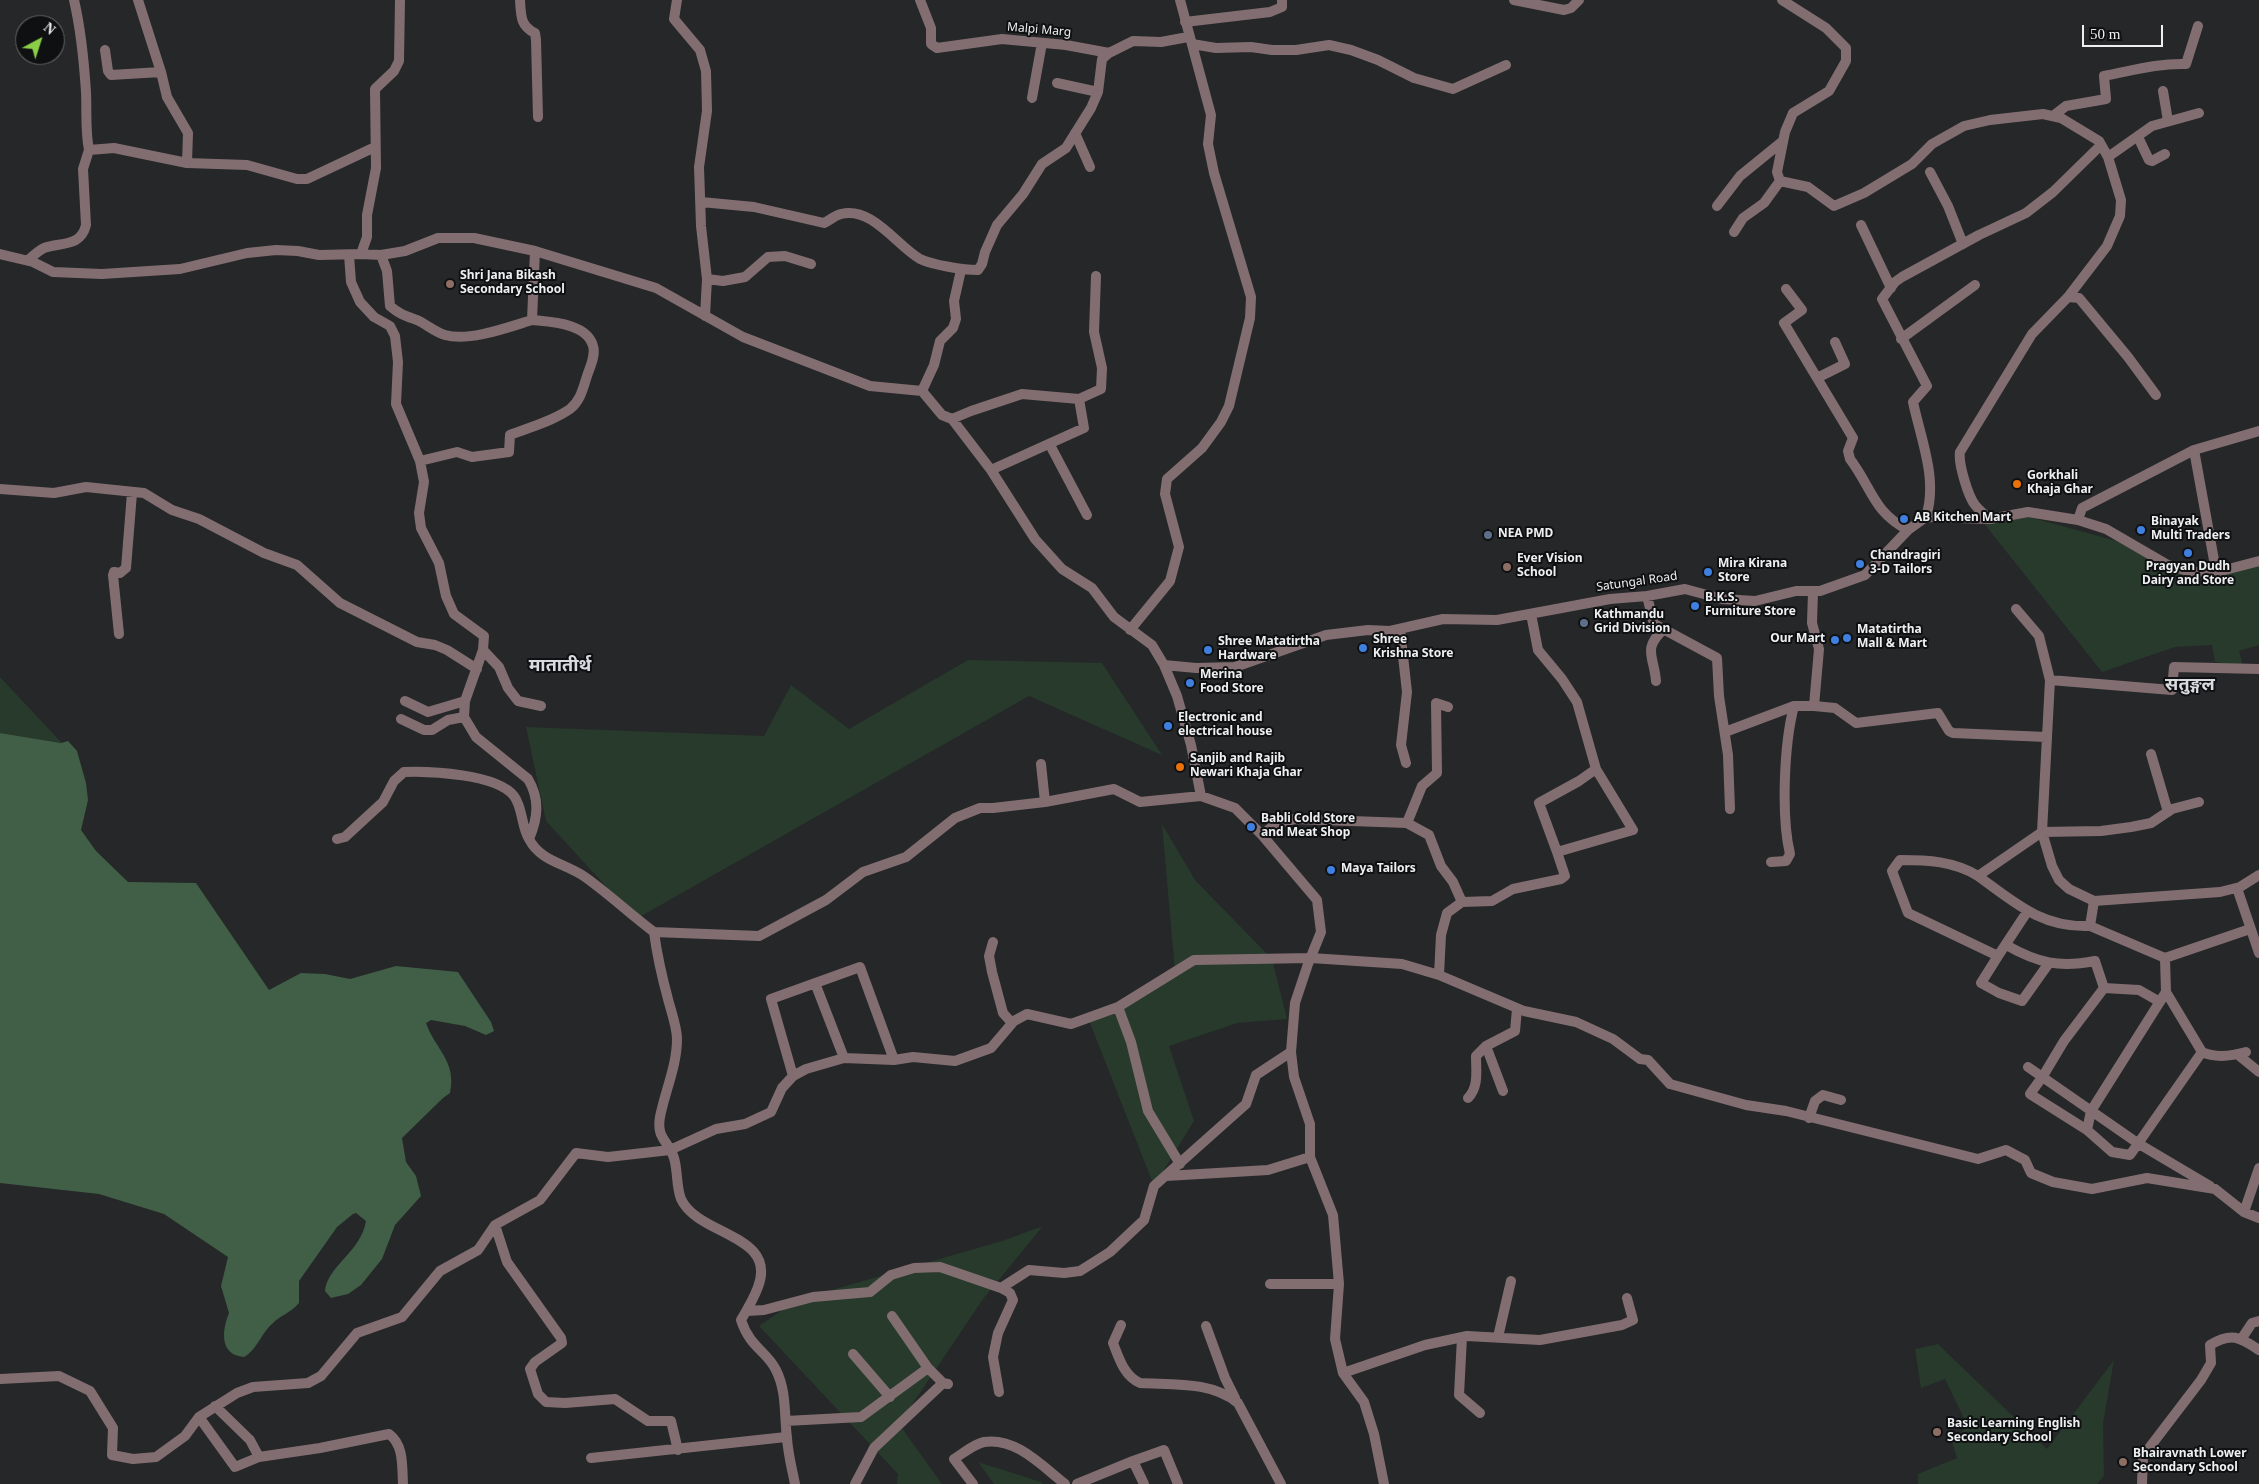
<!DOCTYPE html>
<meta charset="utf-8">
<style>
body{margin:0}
#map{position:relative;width:2259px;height:1484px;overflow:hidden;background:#252729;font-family:Georgia,serif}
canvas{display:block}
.north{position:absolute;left:15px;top:15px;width:50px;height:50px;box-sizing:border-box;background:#0f1011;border:1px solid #68696b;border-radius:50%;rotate:40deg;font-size:14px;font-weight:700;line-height:20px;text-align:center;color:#eeeff1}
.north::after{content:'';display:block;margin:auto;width:18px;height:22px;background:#8ace47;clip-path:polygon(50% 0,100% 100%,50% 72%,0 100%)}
.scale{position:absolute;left:2082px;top:25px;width:81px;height:22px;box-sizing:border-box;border:2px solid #eeeff1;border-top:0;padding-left:6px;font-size:15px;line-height:18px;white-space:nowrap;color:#eeeff1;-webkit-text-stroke:4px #0f1011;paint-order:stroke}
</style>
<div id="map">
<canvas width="2259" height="1484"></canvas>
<div class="north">N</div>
<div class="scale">50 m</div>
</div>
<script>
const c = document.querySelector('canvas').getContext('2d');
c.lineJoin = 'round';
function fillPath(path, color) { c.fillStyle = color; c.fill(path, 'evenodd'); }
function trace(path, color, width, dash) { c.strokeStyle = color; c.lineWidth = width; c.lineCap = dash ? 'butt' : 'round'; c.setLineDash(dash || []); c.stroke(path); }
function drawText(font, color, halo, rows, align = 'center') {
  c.font = font + ' Georgia,"Noto Sans Devanagari",serif'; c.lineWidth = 4; c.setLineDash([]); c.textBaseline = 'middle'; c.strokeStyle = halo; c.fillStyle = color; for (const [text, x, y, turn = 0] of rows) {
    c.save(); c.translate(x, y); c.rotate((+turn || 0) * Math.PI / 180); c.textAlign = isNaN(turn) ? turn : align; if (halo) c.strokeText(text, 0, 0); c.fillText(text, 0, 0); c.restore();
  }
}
fillPath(new Path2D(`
 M 2029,517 L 2124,543 L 2190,578 L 2209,576 L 2259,565 L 2259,645 L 2239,651 L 2243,666 L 2215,662 L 2212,645 L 2175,647 L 2102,672 L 1982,521 Z
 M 968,660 L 1102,663 L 1162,755 L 1029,696 L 636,919 L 546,821 L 526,727 L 764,736 L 791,685 L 849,729 Z
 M 0,677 L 62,743 L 0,733 Z
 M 1162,824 L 1195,880 L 1272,959 L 1287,1019 L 1237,1023 L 1169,1046 L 1194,1121 L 1154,1186 L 1088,1018 L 1175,972 Z
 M 1043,1226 L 983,1299 L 899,1424 L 942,1484 L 897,1484 L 898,1474 L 759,1326 L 797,1300 L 1002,1241 Z
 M 1938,1344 L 2047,1449 L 2114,1360 L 2103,1424 L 2104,1476 L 2097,1484 L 1918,1484 L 1918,1474 L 1957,1458 L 1951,1438 L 1968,1427 L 1945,1379 L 1921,1388 L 1915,1349 Z
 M 978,1462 L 1041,1482 L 1043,1484 L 994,1484 Z`), '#273a2b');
fillPath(new Path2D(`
 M 0,733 L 61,743 L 68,741 L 77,751 L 86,783 L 88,800 L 81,830 L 96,851 L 128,882 L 196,883 L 269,990 L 301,973 L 325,974 L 350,979 L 396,966 L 458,972 L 491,1022 L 494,1031 L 486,1035 L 465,1026 L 431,1020 L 426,1023 C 435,1049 457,1061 450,1093 L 443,1098 L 402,1138 L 406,1162 L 416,1176 L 421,1196 L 395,1225 L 382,1259 L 361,1285 L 348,1294 L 331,1298 L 325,1291 C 327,1266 361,1252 366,1221 L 356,1213 L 353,1214 L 337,1227 L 299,1281 L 299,1303 C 289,1314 281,1315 273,1323 C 261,1333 258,1349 244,1357 C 219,1355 222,1330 229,1313 L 221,1286 L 228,1257 L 164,1214 L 99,1194 L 0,1183 Z`), '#405f46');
trace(new Path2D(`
 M 74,0 C 81,30 84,61 86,92 C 87,113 85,130 89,150 L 114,148 L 187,163 L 247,165 L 297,179 L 307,179 L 375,147
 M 138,0 L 161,72 L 167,97 L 188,133 L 187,163
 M 520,0 C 521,15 520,26 535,33 L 536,40 L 538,117
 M 677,0 L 674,19 L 700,50 L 706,71 L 707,111 L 699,167 L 701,226 L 707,279 L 705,316
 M 920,0 L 931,28 L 931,44 L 937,48 L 1002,39 L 1066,45 L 1109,53 L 1133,41 L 1161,42 L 1188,37
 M 1514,0 L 1564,10 L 1571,8 L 1579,0
 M 1782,0 L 1826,28 L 1846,48 L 1846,61 L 1829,91 L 1793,113 L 1785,132 L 1777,172 L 1780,181 L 1808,187 L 1834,206 L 1864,193 L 1912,164 L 1932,144 L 1964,126 L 1990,120 L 2043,114 L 2061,118 L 2099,141 L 2108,157 L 2121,200 L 2120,216 L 2107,246 L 2068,297 L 2032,334 L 1960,452 C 1958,463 1968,496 1975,505 C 1979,510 1985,515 1990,519
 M 1185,22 L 1270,12 L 1282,7 L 1282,0
 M 1192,44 L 1216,48 L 1251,47 L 1272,50 L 1296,50 L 1329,45 L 1351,50 L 1378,60 L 1414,78 L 1453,89 L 1506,65
 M 105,50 L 108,71 L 111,75 L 161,72
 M 1057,83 L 1098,92
 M 2163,91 L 2168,121
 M 1032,98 L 1042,43
 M 2053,116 L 2066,106 L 2106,99 L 2104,76 C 2131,71 2158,63 2186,64 L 2198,26
 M 1075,133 L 1090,167
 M 2138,137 L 2149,160 L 2152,161 L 2165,154
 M 2108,157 L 2152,126 L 2199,113
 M 1930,172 L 1948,206 L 1963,244
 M 701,202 L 754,207 L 824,223 C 829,221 835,215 841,214 C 872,206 897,246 920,259 C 933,265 963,270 978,270 L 982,264 L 985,252 L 997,225 L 1023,194 L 1042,164 L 1066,148 L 1091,108 L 1098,92 L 1102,59 L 1109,53
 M 1717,206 L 1740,176 L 1783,141
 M 1861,225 L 1891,288
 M 1734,232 L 1743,218 L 1764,203 L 1780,181
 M 0,254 L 33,262 L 53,272 L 102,274 L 180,269 L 247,253 L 276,250 L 298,251 L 319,255 L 361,254 L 367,237 L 367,215 L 376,168 L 375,89 L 394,71 L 399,61 L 400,0
 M 361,254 L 381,255 L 405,251 L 438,238 L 474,238 L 535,251 L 656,288 L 743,337 L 870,386 L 922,391 L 942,415 L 952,419 L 991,470 L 1035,539 L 1062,569 L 1092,588 L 1114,617 L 1152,645 L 1164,665 L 1177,696 L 1191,745 L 1201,796
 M 349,255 L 351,282 L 360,302 L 374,317 L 390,326 L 395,336 L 398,362 L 396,404 L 420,461 L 424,482 L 419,513 L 421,528 L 439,563 L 446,596 L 454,614 L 484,636 L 483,650 L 465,701 L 464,717 L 476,737 L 528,779 C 540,799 538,818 529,839 C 541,862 565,863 585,877 C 609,894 631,915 654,932 C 657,955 662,977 668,999 C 671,1011 677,1027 677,1039 C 677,1066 665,1091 660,1117 C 656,1139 669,1141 674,1158 C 678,1171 676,1186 681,1199 C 698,1236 778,1234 758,1287 C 754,1298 747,1310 741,1320 C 750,1348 767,1351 776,1370 C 787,1392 784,1415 787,1438 C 788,1454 792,1469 795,1484
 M 381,255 L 387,271 L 390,306 C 399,314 406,316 417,320 C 426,324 435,332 445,335 C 469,342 509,327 532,320
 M 28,260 C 33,256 38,251 44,248 C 61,242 81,247 86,225 L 83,169 L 89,150
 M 707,279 L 723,281 L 745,277 L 768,257 L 785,256 L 811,264
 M 1786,289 L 1802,310 L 1784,323 L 1853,438 L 1848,451 L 1850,459 C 1872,488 1873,512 1908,530
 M 2068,297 L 2079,298 L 2128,357 L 2156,395
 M 1901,339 L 1975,285
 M 1817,378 L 1845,364 L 1835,342
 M 922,391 L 934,365 L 940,341 L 953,328 L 956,319 L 954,301 L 961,270
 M 952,419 L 971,411 L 1022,394 L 1079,399 L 1101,389 L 1102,368 L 1094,332 L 1096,276
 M 1050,445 L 1087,515
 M 2194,450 L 2216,571
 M 420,461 L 457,452 L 472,457 L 509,452 L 510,435 C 530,427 553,421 570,409 C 581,400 583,388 587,376 C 590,367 596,355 593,346 C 587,323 550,322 532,320 L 535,251
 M 991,470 L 1084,428 L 1079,399
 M 0,489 L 54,493 L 86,487 L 144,493 L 172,510 L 199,519 L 264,553 L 297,565 L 340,603 L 417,642 L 435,645 L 447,650 L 477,669
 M 1926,517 C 1938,479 1921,440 1913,402 L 1927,386 L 1882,299 L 1895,282 L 1902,277 L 1979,235 L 2026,213 L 2053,192 L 2101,145
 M 2078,520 L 2082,508 L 2194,450 L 2259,431
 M 1813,592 L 1812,623 L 1819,649 L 1814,706 L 1835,708 L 1856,723 L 1938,713 L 1949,731 L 1953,733 L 2046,737
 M 1647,596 L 1654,624 L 1717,658 L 1719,696 L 1728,755 L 1730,809
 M 2016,609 L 2039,636 L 2050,680 L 2042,832 L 2052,866 L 2059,880 L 2069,889 L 2094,901 L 2220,892 L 2240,887 L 2259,875
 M 1400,629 L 1407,692 L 1401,745 L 1406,763
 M 1130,630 L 1170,581 L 1179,547 L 1165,494 L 1167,479 L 1202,448 L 1221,422 L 1229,406 L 1250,318 L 1251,297 L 1214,173 L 1208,144 L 1211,115 L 1180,0
 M 119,634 L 113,575 L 114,572 L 120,573 L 126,568 L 132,493
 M 483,650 L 499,667 L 508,688 L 518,701 L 541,706
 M 1164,665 L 1196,668 L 1235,667 L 1326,635 L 1368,630 L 1390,631 L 1443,619 L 1497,620 L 1610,599 L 1647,596 L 1685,589 L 1722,599 L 1755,601 L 1796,591 L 1820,591 L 1865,575 L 1908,530 L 1926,517 L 1990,519 L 2028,512 L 2078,520 L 2106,529 L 2168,565 L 2191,572 L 2221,571 L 2259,561
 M 2050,680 L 2172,690 L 2174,667 L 2259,669
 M 1656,681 C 1654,656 1642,649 1664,629
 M 405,701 L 428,712 L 465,701
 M 401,719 L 424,730 L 432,730 L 448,720 L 464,717
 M 1725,732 L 1794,706 L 1814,706
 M 2151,754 L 2168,812
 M 1041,764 L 1045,802
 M 1407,823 L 1422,786 L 1437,773 L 1436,703 L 1448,707
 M 1262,835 L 1277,823 L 1295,819 L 1407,823 L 1429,835 L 1441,866 L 1453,882 L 1462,902
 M 337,839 L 345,837 L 383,802 L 394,781 L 404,772 C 430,771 497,774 514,796 C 523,808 521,826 529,839
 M 1557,852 L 1539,803 L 1579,781 L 1596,769
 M 1771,862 L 1786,861 L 1790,854 C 1781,816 1784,744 1794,706
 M 1978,876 C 2015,903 2042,928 2090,926
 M 2237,888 L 2259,953
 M 2027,912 L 1998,956 L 1908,913 L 1892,871 L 1900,860 C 1927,860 1954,861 1978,876 L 2042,832 L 2101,831 L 2131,827 L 2151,823 L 2172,809 L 2199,802
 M 654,932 L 759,936 L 826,900 L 863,872 L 906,857 L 955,818 L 980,808 L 993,808 L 1045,802 L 1114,789 L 1140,802 L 1201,796 L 1235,808 L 1262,835 L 1317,900 L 1321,932 L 1308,964 L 1295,1003 L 1291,1052 L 1294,1077 L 1310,1124 L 1310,1157 L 1333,1215 L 1339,1284 L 1335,1339 L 1343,1373 L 1364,1402 L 1374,1434 L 1384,1484
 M 993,942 L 989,956 L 992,972 L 1003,1013 L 1012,1023
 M 2006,945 C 2038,963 2059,968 2095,961 L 2104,988 L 2139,990 L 2160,1002
 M 1998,956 L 1981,983 L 1999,993 L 2022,1001 L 2049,963
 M 2165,958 L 2250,929
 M 1439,975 L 1441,935 L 1447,913 L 1462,902 L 1492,901 L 1513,889 L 1561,879 L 1565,876 L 1557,852 L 1633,830 L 1596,769 L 1577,702 L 1562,679 L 1538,650 L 1531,614
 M 815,983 L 844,1058
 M 2104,988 L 2064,1041 L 2043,1076 L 2030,1094 L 2087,1130 L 2112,1152 L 2130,1155 L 2202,1052
 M 2166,992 L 2202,1052 C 2215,1058 2232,1056 2246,1052
 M 1118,1007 L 1131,1042 L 1148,1111 L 1180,1164
 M 1486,1046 L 1503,1091
 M 2237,1054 L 2259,1072
 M 2028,1067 L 2139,1144 L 2210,1186
 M 793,1076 L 771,999 L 860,967 L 894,1060
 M 1468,1098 C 1479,1087 1476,1071 1476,1056 L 1486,1046 L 1515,1031 L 1517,1009
 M 1809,1118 L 1815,1101 L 1823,1095 L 1841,1100
 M 2087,1130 L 2091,1111 L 2166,992 L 2165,958 L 2090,926 L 2094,901
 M 1166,1176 L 1268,1170 L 1310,1157
 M 2244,1212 L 2259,1168
 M 495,1225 L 507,1262 L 561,1338 L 562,1343 L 535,1362 L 530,1369 L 538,1394 L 546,1402 L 565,1403 L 615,1399 L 648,1421 L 671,1421 L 678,1450
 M 1270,1284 L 1339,1284
 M 1001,1288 L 1029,1270 L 1064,1273 L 1080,1271 L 1110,1252 L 1144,1220 L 1154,1186 L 1246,1104 L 1256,1075 L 1291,1052
 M 747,1311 L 764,1310 L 813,1297 L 870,1292 L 891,1275 L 914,1268 L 940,1267 L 1001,1288 L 1010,1293 L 1013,1300 L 998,1333 L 993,1357 L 999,1392
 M 1121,1325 L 1113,1343 C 1119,1358 1124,1376 1140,1383 C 1173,1385 1211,1381 1238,1403 L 1281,1484
 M 1206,1326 L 1225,1378 L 1235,1398
 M 1462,1337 L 1459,1395 L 1480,1413
 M 1498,1337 L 1511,1281
 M 2242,1338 L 2252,1323 L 2259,1321
 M 853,1354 L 890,1397
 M 928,1368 L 943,1383 L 948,1384
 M 1343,1373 L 1425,1345 L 1467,1336 L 1540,1340 L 1622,1325 L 1633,1320 L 1627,1298
 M 0,1379 L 59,1376 L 90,1391 L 113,1428 L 112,1455 L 133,1459 L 156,1457 L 185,1436 L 199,1417 L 237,1393 L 253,1387 L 308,1383 L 321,1376 L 357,1333 L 402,1317 L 440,1271 L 478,1250 L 495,1225 L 540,1200 L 576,1153 L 608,1157 L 670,1150 L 716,1129 L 745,1124 L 771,1112 L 782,1088 L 793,1076 L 806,1069 L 844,1058 L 894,1060 L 913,1057 L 955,1061 L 991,1048 L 1014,1021 L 1027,1014 L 1071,1024 L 1118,1007 L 1194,960 L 1311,958 L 1402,964 L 1439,975 L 1524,1011 L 1576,1022 L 1613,1039 L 1640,1059 L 1648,1060 L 1670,1084 L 1746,1105 L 1786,1111 L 1978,1159 L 2006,1150 L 2025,1160 L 2031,1173 L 2053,1182 L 2092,1189 L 2147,1178 L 2215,1189 L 2244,1212 L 2259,1218
 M 215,1406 L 250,1440 L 259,1457
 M 199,1417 L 235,1467 L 259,1457 L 320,1448 L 389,1434 C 404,1445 402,1466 403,1484
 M 786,1421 L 861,1417 L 928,1368 L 892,1316
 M 591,1458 L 786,1437
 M 1133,1461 L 1164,1450 L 1178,1484
 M 855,1484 L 874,1448 L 943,1383
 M 973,1484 L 954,1459 C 962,1454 974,1444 984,1442 C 1016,1437 1042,1466 1065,1484
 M 1077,1484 L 1133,1461 L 1144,1484
 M 2142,1484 L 2143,1456 L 2201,1380 L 2211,1363 L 2210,1345 C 2231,1332 2240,1337 2259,1350`), '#826e70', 10);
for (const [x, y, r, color] of [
 [450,284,5,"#8d6e63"],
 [2017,484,5,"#e8710a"],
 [1904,519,5,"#3f7fe0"],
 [2141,530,5,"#3f7fe0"],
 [1488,535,5,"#5c6f8a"],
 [2188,553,5,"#3f7fe0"],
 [1860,564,5,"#3f7fe0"],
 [1507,567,5,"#8d6e63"],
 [1708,572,5,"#3f7fe0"],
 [1695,606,5,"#3f7fe0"],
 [1584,623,5,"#5c6f8a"],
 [1847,638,5,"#3f7fe0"],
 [1835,640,5,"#3f7fe0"],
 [1363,648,5,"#3f7fe0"],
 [1208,650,5,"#3f7fe0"],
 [1190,683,5,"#3f7fe0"],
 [1168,726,5,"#3f7fe0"],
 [1180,767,5,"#e8710a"],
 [1251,827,5,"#3f7fe0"],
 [1331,870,5,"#3f7fe0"],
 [1937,1432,5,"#8d6e63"],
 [2123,1462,5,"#8d6e63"]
]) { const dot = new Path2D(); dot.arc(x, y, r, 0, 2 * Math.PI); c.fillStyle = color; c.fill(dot); trace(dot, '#0f1011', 2); }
drawText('12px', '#eeeff1', '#0f1011', [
 ["Malpi Marg",1039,31,5],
 ["Satungal Road",1637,583,-8]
]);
drawText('bold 12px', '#eeeff1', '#0f1011', [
 ["Shri Jana Bikash",460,277],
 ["Secondary School",460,291],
 ["Gorkhali",2027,477],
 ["Khaja Ghar",2027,491],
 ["AB Kitchen Mart",1914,519],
 ["Binayak",2151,523],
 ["Multi Traders",2151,537],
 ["NEA PMD",1498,535],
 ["Chandragiri",1870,557],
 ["3-D Tailors",1870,571],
 ["Ever Vision",1517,560],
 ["School",1517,574],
 ["Mira Kirana",1718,565],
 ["Store",1718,579],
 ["Pragyan Dudh",2188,568,"center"],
 ["Dairy and Store",2188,582,"center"],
 ["B.K.S.",1705,599],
 ["Furniture Store",1705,613],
 ["Kathmandu",1594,616],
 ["Grid Division",1594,630],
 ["Matatirtha",1857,631],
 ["Mall & Mart",1857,645],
 ["Our Mart",1825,640,"right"],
 ["Shree",1373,641],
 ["Krishna Store",1373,655],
 ["Shree Matatirtha",1218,643],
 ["Hardware",1218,657],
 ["Merina",1200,676],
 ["Food Store",1200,690],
 ["Electronic and",1178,719],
 ["electrical house",1178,733],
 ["Sanjib and Rajib",1190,760],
 ["Newari Khaja Ghar",1190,774],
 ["Babli Cold Store",1261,820],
 ["and Meat Shop",1261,834],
 ["Maya Tailors",1341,870],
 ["Basic Learning English",1947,1425],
 ["Secondary School",1947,1439],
 ["Bhairavnath Lower",2133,1455],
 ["Secondary School",2133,1469]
], 'left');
drawText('bold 18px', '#d9dcdf', '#0f1011', [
 ["मातातीर्थ",560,668],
 ["सतुङ्गल",2190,687]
]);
</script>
